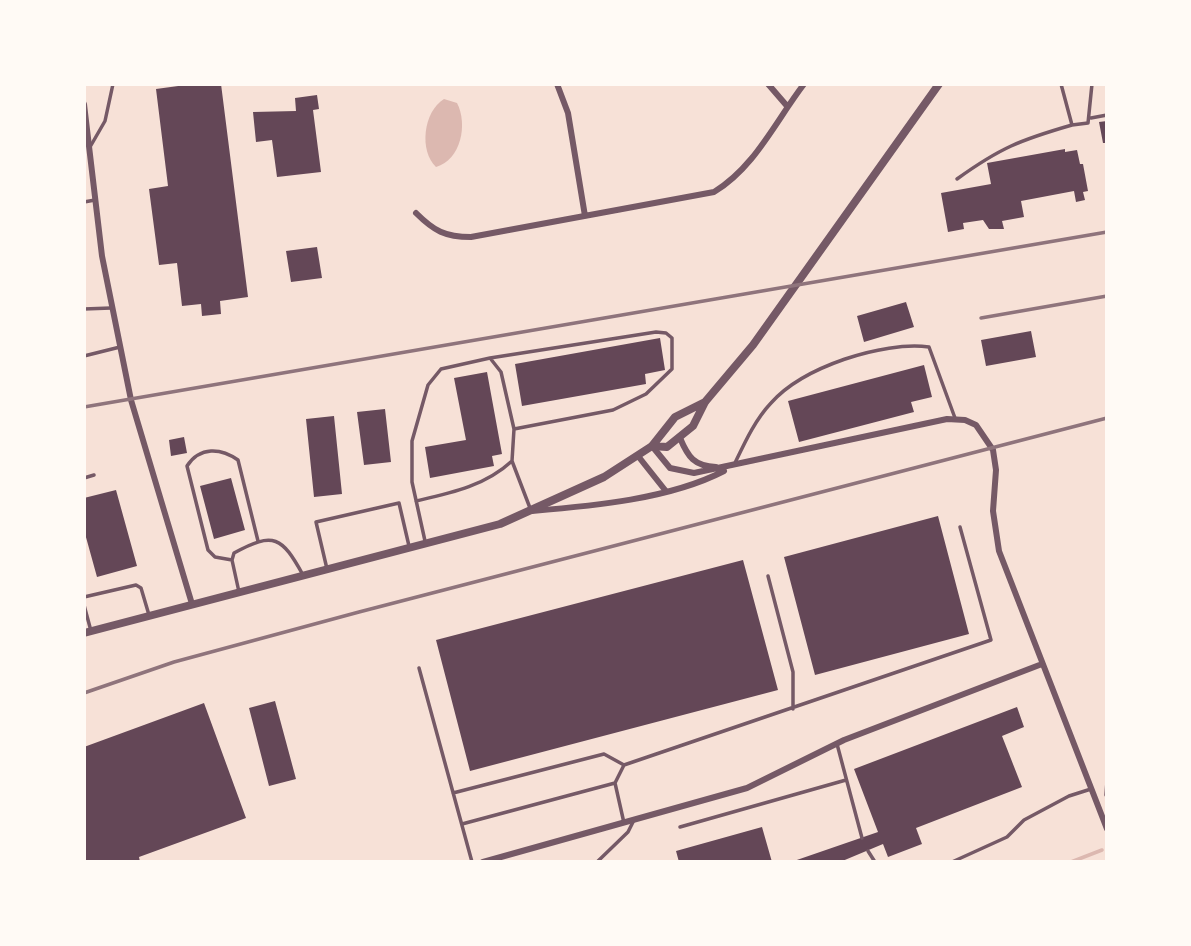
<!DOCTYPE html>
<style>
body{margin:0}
#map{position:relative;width:1191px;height:946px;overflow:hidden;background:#f7e1d7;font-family:"Noto Sans",sans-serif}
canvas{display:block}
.frame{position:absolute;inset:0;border:86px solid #fffaf5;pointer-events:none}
</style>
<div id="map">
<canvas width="1191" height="946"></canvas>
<div class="frame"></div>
</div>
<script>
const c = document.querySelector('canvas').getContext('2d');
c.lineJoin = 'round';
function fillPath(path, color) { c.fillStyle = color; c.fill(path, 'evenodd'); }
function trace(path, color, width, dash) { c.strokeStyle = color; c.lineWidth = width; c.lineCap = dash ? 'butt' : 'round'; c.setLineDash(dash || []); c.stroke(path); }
fillPath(new Path2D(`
 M 444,99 L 457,103 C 468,124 461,160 436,167 C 419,151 423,112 444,99 Z`), '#dcb8b0');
trace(new Path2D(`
 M 1071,862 L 1102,850`), '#dcb8b0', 3.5);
fillPath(new Path2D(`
 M 193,84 L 221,84 L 248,297 L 220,301 L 221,314 L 202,316 L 201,304 L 182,306 L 177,263 L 159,265 L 149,189 L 168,186 L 156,89 Z
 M 317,95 L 319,109 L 313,110 L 321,172 L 277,177 L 272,140 L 256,142 L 253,112 L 296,111 L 295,98 Z
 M 1107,121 L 1107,143 L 1103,143 L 1099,122 Z
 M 1065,149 L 1065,152 L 1077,150 L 1080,164 L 1083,164 L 1088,191 L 1083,192 L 1085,200 L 1076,202 L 1074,191 L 1021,201 L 1024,217 L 1002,221 L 1004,229 L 989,229 L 983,220 L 963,223 L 964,229 L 948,232 L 941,193 L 991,184 L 987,163 Z
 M 317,247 L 322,278 L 291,282 L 286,251 Z
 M 906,302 L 914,327 L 864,342 L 857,316 Z
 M 1031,331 L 1036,357 L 986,366 L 981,340 Z
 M 660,338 L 665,370 L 645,374 L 646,384 L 522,406 L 515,364 Z
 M 924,365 L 932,397 L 911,402 L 914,412 L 799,442 L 788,401 Z
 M 487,372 L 502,454 L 492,456 L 494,466 L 430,478 L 425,447 L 466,440 L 454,378 Z
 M 385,409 L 391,462 L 364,465 L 357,412 Z
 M 334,416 L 342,494 L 314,497 L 306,419 Z
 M 184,437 L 187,453 L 171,456 L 169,440 Z
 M 231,478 L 245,530 L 214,539 L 200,486 Z
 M 116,490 L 137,566 L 97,577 L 84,530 L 84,498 Z
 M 938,516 L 969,634 L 815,675 L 784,557 Z
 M 743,560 L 778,690 L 470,771 L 436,640 Z
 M 275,701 L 296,779 L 269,786 L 249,708 Z
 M 204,703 L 246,818 L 139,857 L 140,862 L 84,862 L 84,747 Z
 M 1017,707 L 1024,727 L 1002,736 L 1022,787 L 916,828 L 922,844 L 888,857 L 883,844 L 840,862 L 791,862 L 878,832 L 854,769 Z
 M 762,827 L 772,862 L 679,862 L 676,851 Z`), '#644757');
trace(new Path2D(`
 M 1091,118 L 1107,115
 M 1072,125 L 1088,123 L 1092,84
 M 90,147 L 105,121 L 113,84
 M 957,179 C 1000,148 1020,140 1072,125 L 1061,84
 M 84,202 L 95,200
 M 84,309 L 111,308
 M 84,356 L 120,347
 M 490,358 L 656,332 L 666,333 L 672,338 L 672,369 L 646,394 L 613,410 L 514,429 L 512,461
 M 735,463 C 745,442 755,420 771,403 C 803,367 882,341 929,347 L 955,418
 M 84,478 L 94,475
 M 416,501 C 451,493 485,486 512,461 L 530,508
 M 425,541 L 412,482 L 412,441 L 428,385 L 441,369 L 490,358 L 501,372 L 514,429
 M 232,560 L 215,557 L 208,550 L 187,466 C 200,446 221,448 238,460 L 258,541
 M 327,569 L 316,522 L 399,503 L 409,546
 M 768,576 L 793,672 L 793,709
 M 239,592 L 232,560 L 234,553 C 274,531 282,537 303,575
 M 84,597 L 136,585 L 141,588 L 149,615
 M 84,605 L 91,631
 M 419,668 L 472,862
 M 837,744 L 862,838
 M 453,793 L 604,754 L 624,765
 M 1106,795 L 1107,781
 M 624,823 L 615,783 L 624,765 L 991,640 L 960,527
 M 462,824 L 615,783
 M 680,827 L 846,780
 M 868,851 L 875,862
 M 597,862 L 628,832 L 633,822
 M 952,862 L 1007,837 L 1024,820 L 1069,796 L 1091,789`), '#755966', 3.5);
trace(new Path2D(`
 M 557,84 L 568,113 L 585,216
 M 768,84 L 787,106
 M 84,104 L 102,256 L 131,400 L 192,604
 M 416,213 C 434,231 445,237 471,237 L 714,192 C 755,167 775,122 804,84
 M 680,438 C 688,457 694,466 716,467
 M 652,446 L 670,468 L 694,473 L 947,419 L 965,420 L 976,425 L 993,450 L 996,470 L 993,511 L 999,551 L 1107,829
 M 638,456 L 665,490
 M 532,511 C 593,506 670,499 724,471
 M 483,862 L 747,788 L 844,740 L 1042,664`), '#755966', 6);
trace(new Path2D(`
 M 652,446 L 667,447 L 693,426 L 705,402 L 753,345 L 939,84
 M 84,633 L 500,524 L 604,477 L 652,446 L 675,417 L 705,402`), '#755966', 8);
trace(new Path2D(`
 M 981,318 L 1107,296
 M 84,407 L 1107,232
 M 84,693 L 174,662 L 359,612 L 1107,418`), '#8f747c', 3.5);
</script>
